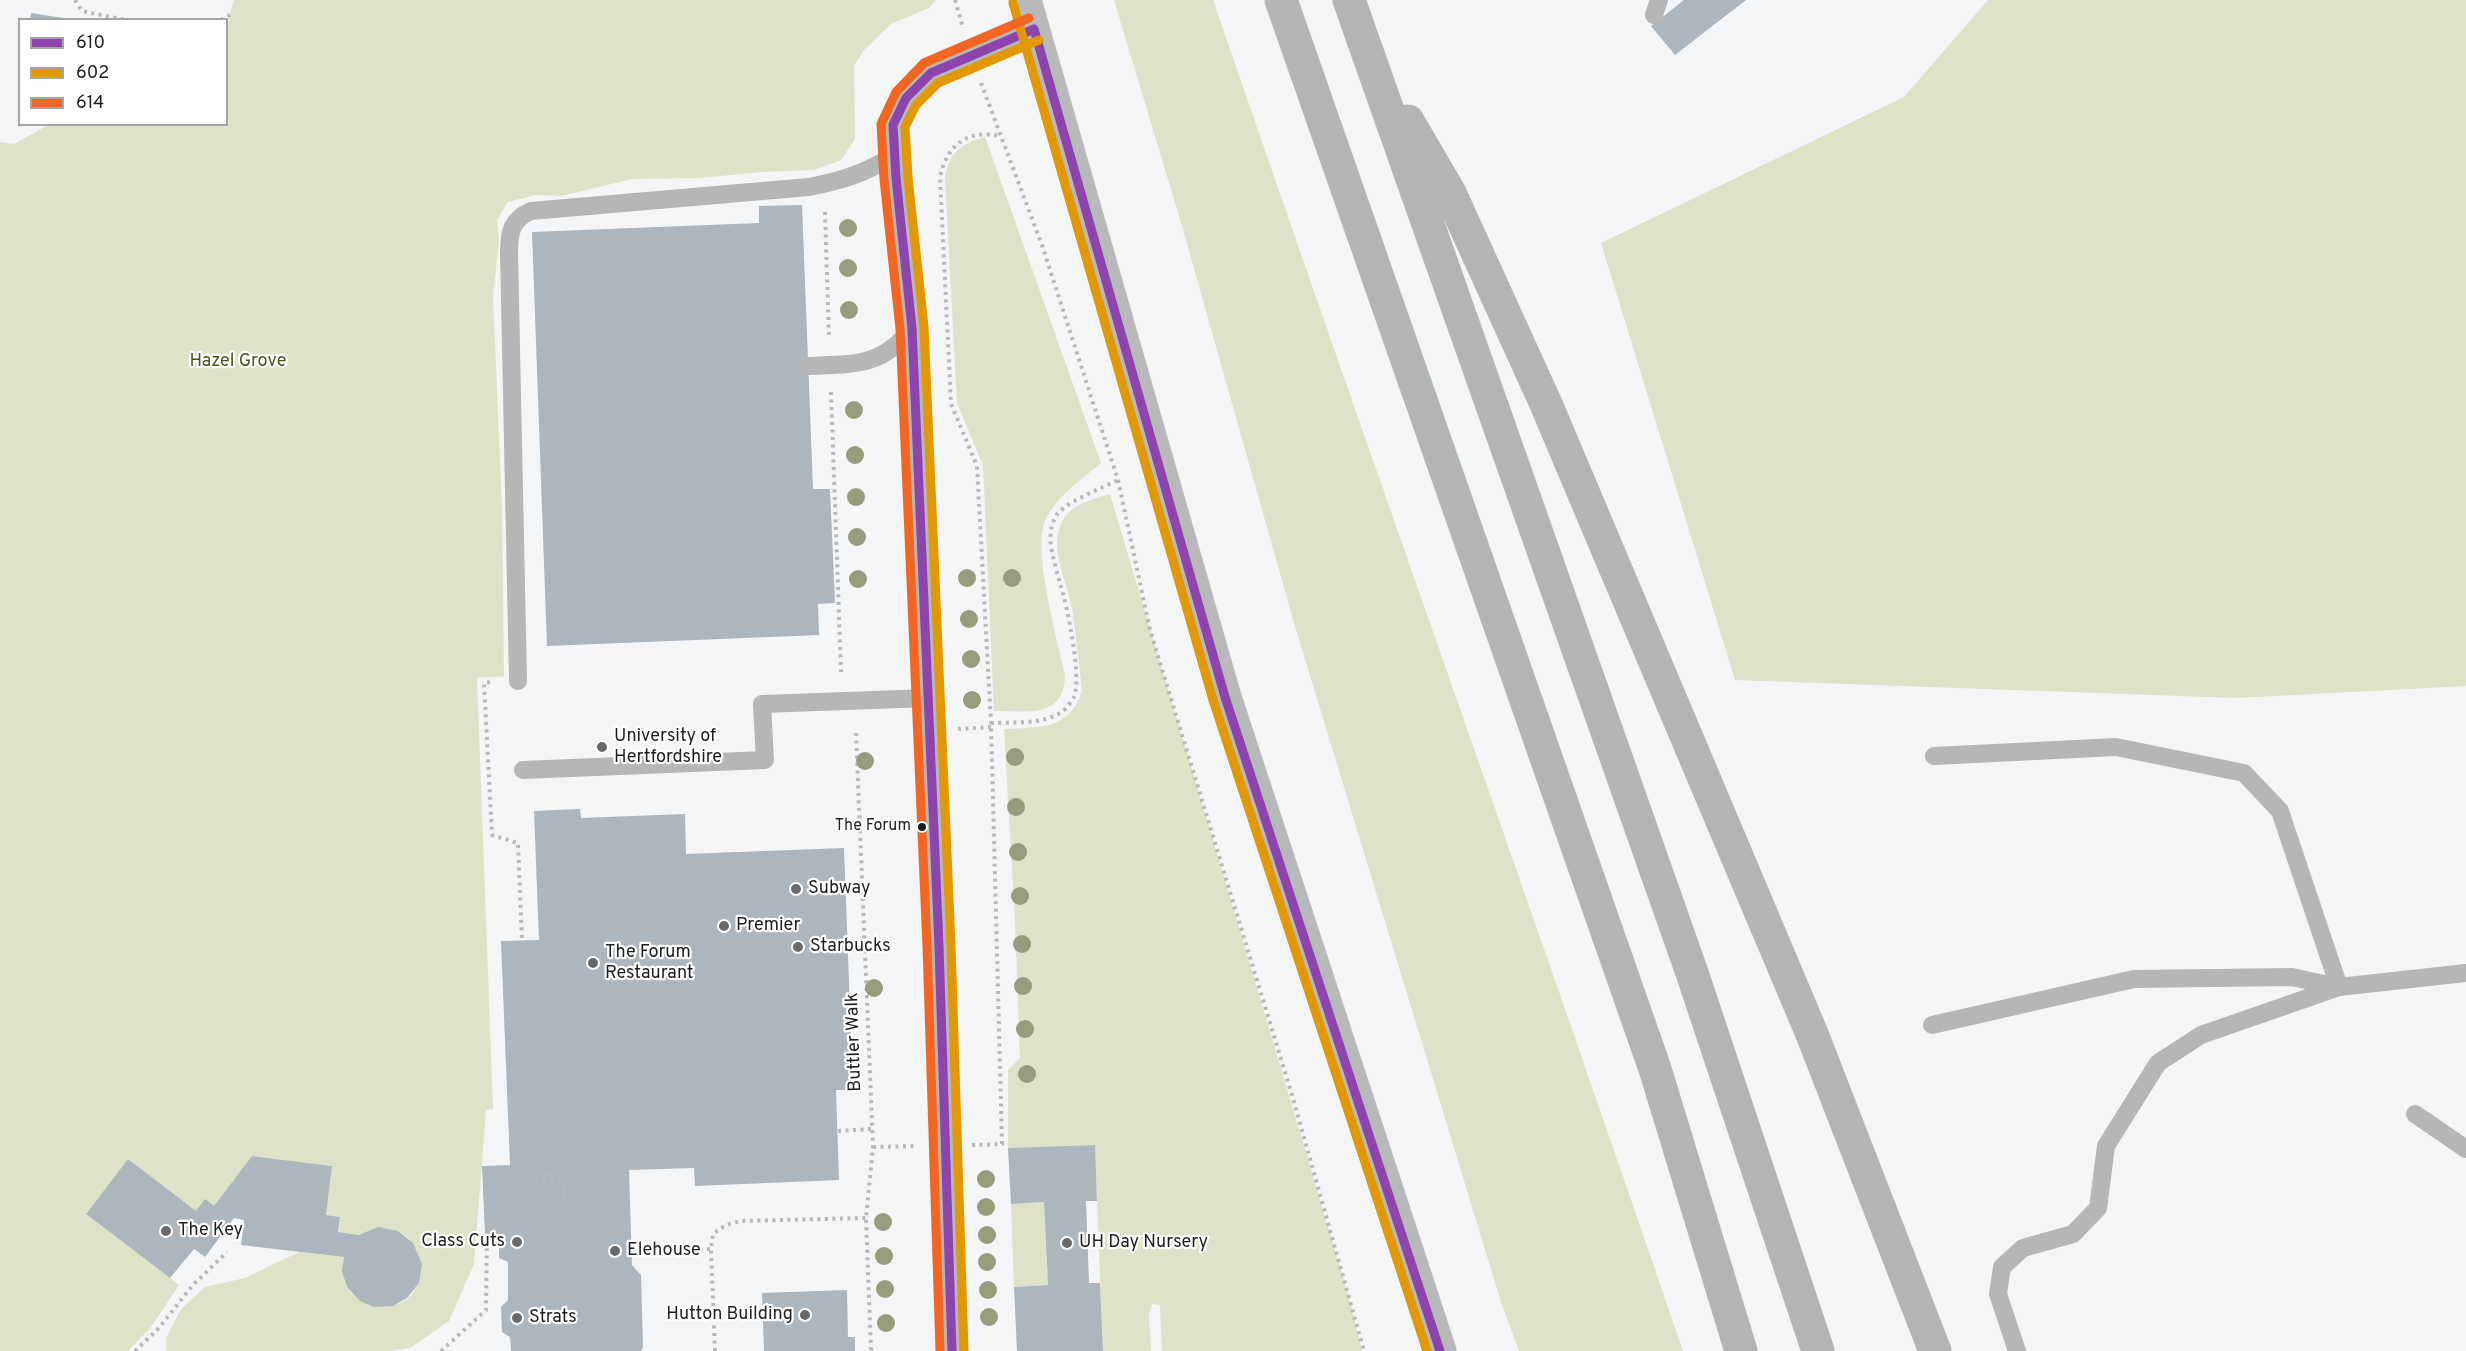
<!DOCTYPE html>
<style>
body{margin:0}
#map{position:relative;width:2466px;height:1351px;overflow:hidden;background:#f3f5f7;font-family:Overpass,sans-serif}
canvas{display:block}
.legend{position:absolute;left:18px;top:18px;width:210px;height:108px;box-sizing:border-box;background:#fff;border:2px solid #a4a5a5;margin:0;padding:8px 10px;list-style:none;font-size:18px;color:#1c1d1e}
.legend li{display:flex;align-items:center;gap:12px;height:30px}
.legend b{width:30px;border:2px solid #a4a5a5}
</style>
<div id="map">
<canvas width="2466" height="1351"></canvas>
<ul class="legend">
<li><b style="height:8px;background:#8e44ad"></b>610</li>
<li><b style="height:8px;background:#e19803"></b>602</li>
<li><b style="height:8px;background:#f26522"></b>614</li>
</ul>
</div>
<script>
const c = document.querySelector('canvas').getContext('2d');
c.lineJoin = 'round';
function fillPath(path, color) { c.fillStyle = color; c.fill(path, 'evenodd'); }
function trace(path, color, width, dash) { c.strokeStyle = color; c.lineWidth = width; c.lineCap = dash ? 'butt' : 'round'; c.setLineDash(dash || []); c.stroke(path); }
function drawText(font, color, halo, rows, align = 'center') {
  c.font = font + ' Overpass,sans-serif'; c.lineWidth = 4.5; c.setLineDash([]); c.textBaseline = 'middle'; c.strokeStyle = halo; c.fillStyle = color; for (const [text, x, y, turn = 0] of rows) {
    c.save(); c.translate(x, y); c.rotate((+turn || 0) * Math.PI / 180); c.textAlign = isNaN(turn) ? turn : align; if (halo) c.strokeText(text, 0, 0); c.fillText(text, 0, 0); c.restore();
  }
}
fillPath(new Path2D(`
 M 234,0 L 936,0 L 929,8 L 891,24 L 864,50 L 854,66 L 855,139 L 841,160 L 814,170 L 762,172 L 700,178 L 632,179 L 561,196 L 534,195 L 508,202 L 497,220 L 499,242 L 493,297 L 502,509 L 504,676 L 477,678 L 493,1109 L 486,1110 L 474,1264 L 449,1321 L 410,1348 L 391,1351 L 166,1351 L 166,1338 L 181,1309 L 205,1287 L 245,1278 L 299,1252 L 344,1257 C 340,1284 349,1299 375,1303 C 381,1304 389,1307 394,1305 C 417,1301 425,1272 417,1253 C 414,1244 407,1234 396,1231 C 380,1225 375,1231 361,1234 C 354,1236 345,1233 338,1232 L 340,1217 L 326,1215 L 332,1166 L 253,1156 L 214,1206 L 196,1211 L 128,1159 L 86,1214 L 179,1285 L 151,1327 L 128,1351 L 0,1351 L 0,142 L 14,144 L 48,125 L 226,124 L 227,24 Z
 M 1114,0 L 1213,0 C 1368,451 1529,900 1683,1351 L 1519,1351 L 1501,1302 L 1294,623 L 1182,226 Z
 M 1988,0 L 2466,0 L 2466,686 L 2236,698 L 1735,680 L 1601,243 L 1904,97 Z
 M 985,137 L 1101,463 C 1082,479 1058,495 1046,519 C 1031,548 1058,641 1065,675 C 1064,719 1028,711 994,711 L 983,465 L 957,403 L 945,178 C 948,153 962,143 985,137 Z
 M 1110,494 L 1348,1294 L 1362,1351 L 1162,1351 L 1160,1305 L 1152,1304 L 1149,1316 L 1151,1351 L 1103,1351 L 1095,1145 L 1008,1148 L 1008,1070 L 1020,1058 L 1015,921 L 1004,729 C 1040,727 1069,731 1082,691 C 1079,664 1076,635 1072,608 C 1067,581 1046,543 1065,517 C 1075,503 1094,499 1110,494 Z
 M 1044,1202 L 1048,1285 L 1014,1287 L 1011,1204 Z`), '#dde2c8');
fillPath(new Path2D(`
 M 1684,0 L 1746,0 L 1675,55 L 1651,26 Z
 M 31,13 L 63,18 L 62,20 L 30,20 Z
 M 802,205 L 813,489 L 830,489 L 835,603 L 818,604 L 819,635 L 547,646 L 532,232 L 759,223 L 759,206 Z
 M 580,809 L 581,818 L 685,814 L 686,854 L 844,848 L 853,1090 L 836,1090 L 839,1180 L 695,1186 L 694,1168 L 629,1170 L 632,1265 L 641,1275 L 643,1347 L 641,1351 L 511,1351 L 510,1337 L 502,1332 L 501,1307 L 508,1300 L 508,1262 L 499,1258 L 499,1234 L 485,1235 L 482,1166 L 510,1165 L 501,941 L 539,940 L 534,811 Z
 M 1095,1145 L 1097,1201 L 1086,1201 L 1089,1283 L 1100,1283 L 1103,1351 L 1017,1351 L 1014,1287 L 1048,1285 L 1044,1202 L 1011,1204 L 1008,1148 Z
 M 252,1156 L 332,1166 L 326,1215 L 340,1217 L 338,1232 L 359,1235 L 378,1227 L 398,1231 L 413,1243 L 422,1264 L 419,1283 L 407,1298 L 393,1306 L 374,1307 L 360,1301 L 347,1287 L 342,1272 L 344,1257 L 241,1245 L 244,1220 L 234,1218 L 205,1257 L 194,1249 L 170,1278 L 86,1214 L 128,1159 L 196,1211 L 205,1199 L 214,1206 Z
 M 847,1290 L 848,1337 L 855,1337 L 855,1351 L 764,1351 L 762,1293 Z`), '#adb5bd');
trace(new Path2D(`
 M 75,0 L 82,11 L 126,20
 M 955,0 L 963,28
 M 221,20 L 230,15
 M 981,83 L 1042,245 L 1118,480 L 1150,630 L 1292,1095 L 1364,1351
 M 825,212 L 829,337
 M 831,392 L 841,672
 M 490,682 L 484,683 L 492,835 L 518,843 L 522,941
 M 991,723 C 1013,722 1044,725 1063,711 C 1066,709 1072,700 1074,697 C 1082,675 1067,606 1060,583 C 1055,563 1044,536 1056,516 C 1063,503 1102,488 1118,480
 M 958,729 L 991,727
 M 856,733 L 873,1147 L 866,1218 L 871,1351
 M 838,1131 L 872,1129
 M 972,1145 L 1002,1144 L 991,723 L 977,466 L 951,404 L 940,177 C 947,145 967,129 1000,136
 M 873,1147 L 917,1146
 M 549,1173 L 549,1181
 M 632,1252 L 711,1249
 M 135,1351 L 159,1328 L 192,1286 L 227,1252
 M 441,1351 L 486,1310 L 487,1229 L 532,1182 L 564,1181 L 565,1221 L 544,1221
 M 715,1351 L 711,1249 L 713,1234 L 726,1225 L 740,1221 L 866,1218`), '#b7b8b8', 4, [3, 4.5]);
trace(new Path2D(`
 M 1654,15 L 1659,0
 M 808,366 C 854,364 882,367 912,328
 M 518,681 L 509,252 C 509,232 512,219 531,211 L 809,187 C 840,181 867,173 894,155
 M 1934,756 L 2116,747 L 2244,773 L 2280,811 L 2339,987
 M 523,770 L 765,760 L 762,704 L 929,698
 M 1932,1025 L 2134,979 L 2292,977 L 2337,987
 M 2415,1114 L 2466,1149
 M 952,1351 L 939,946 L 912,328 L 896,178 L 893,125 L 906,98 L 931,73 L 1034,29
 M 2017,1351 L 1998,1294 L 2002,1267 L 2023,1248 L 2073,1234 L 2098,1208 L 2106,1146 L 2158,1063 L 2201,1035 L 2339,987 L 2466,973`), '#b6b6b6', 18);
trace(new Path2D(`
 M 1025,0 L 1225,697 L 1440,1351`), '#b8b9bb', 33);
trace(new Path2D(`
 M 1281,0 L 1655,1069 L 1741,1351
 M 1349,0 L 1691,970 L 1818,1351
 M 1408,121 L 1450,193 L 1546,404 L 1812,1034 L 1935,1351`), '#b2b4b5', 33);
trace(new Path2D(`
 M 1034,29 L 1225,697 L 1440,1351
 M 952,1351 L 939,946 L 912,328 L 896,178 L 893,125 L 906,98 L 931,73 L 1034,29`), '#8e44ad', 9);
trace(new Path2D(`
 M 1013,3 L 1213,700 L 1427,1351
 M 964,1351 L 951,945 L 924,327 L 908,177 L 905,127 L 916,105 L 938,83 L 1039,40`), '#e19803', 9);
trace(new Path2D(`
 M 940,1351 L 927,946 L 900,329 L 884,179 L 881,124 L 896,92 L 924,63 L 1029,18`), '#f26522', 9);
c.fillStyle = '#999c7c';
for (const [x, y] of [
 [848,228],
 [848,268],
 [849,310],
 [854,410],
 [855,455],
 [856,497],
 [857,537],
 [967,578],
 [1012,578],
 [858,579],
 [969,619],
 [971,659],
 [972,700],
 [1015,757],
 [865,761],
 [1016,807],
 [1018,852],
 [1020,896],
 [1022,944],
 [1023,986],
 [874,988],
 [1025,1029],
 [1027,1074],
 [986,1179],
 [986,1207],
 [883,1222],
 [987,1235],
 [884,1256],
 [987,1262],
 [885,1289],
 [988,1290],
 [989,1317],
 [886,1323]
]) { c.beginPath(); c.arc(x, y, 9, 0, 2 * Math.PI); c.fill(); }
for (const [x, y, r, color] of [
 [602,747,6,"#67696a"],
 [922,827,5,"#1c1d1e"],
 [796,889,6,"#67696a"],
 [724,926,6,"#67696a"],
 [798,947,6,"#67696a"],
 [593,963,6,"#67696a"],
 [166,1231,6,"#67696a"],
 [517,1242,6,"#67696a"],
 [1067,1243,6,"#67696a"],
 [615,1251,6,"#67696a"],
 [805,1315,6,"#67696a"],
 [517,1318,6,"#67696a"]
]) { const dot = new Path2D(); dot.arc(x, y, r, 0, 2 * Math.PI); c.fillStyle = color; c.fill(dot); trace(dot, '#fff', 2); }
drawText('16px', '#1c1d1e', '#fff', [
 ["The Forum",911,827]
], 'right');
drawText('18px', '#4f5418', '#fff', [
 ["Hazel Grove",238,362]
]);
drawText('18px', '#1c1d1e', '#fff', [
 ["University of",614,737],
 ["Hertfordshire",614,758],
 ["Subway",808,889],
 ["Premier",736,926],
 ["Starbucks",810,947],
 ["The Forum",605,953],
 ["Restaurant",605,974],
 ["The Key",178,1231],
 ["Class Cuts",505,1242,"right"],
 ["UH Day Nursery",1079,1243],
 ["Elehouse",627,1251],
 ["Hutton Building",793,1315,"right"],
 ["Strats",529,1318]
], 'left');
drawText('18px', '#1c1d1e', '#fff', [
 ["Buttler Walk",855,1042,-92]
]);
</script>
